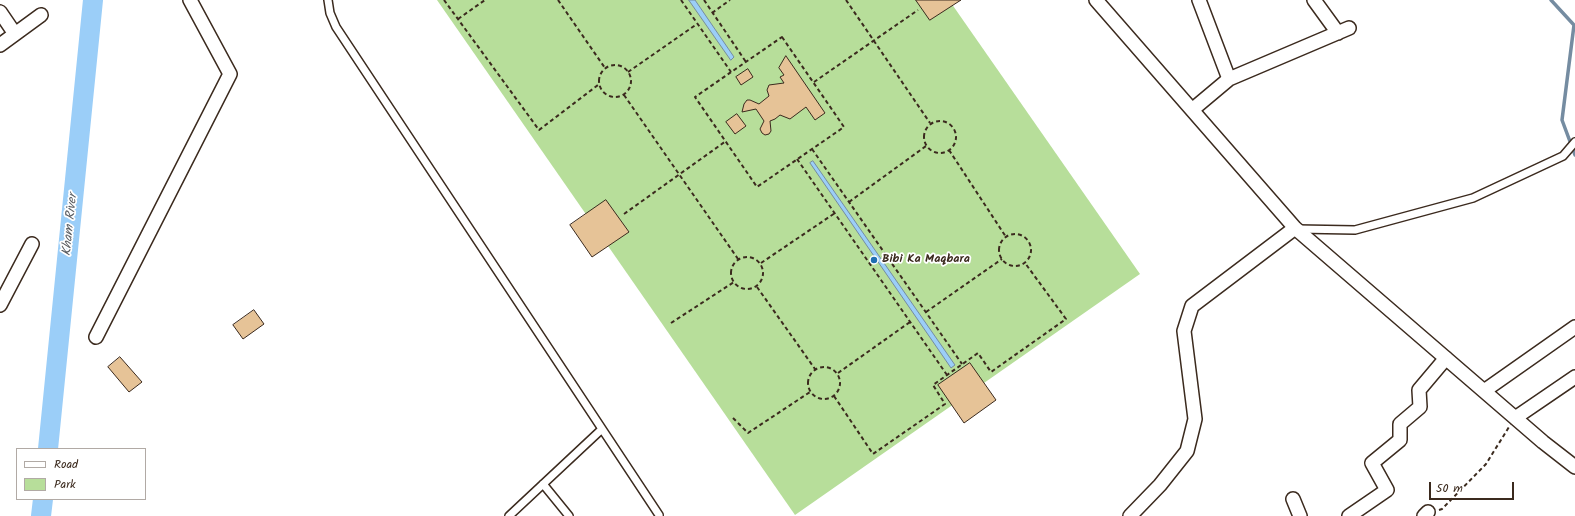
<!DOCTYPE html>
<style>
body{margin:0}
#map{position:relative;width:1575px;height:516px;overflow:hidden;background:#fff;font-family:Kalam,sans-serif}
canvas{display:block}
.legend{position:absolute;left:16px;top:448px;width:130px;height:52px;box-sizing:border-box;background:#fff;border:1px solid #b1aaa5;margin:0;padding:5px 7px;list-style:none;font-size:12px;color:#3b2a1e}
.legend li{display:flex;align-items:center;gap:8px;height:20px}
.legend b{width:20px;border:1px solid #b1aaa5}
.scale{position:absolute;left:1429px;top:482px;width:85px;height:18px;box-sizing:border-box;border:2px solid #3b2a1e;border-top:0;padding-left:5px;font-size:12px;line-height:14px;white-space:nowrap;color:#3b2a1e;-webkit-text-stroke:3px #fff;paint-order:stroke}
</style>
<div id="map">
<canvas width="1575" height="516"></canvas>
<ul class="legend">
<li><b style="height:5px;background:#fff"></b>Road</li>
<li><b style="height:11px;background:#b7de9a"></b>Park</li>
</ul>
<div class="scale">50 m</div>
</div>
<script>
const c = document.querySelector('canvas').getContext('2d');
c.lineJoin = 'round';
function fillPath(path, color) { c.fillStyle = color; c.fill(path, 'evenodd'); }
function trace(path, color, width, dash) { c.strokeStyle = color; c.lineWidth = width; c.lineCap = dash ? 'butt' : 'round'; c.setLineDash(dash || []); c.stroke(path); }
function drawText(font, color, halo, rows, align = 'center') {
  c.font = font + ' Kalam,sans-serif'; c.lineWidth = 3.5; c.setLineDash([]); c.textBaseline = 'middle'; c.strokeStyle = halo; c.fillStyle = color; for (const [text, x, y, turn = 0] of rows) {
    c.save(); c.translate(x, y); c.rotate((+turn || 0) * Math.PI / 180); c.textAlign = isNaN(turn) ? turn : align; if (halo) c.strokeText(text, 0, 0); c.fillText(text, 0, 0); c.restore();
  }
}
fillPath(new Path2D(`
 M 437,0 L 949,0 L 1140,274 L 795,515 Z`), '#b7de9a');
const water = new Path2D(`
 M 689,0 L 695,0 L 734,57 L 731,60 Z
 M 813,161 L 955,365 L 951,368 L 810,163 Z`);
fillPath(water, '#9bcef8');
trace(water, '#758ca1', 1);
trace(new Path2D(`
 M 1551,0 L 1574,25 L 1562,120 L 1575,155`), '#758ca1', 3.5);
trace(new Path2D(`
 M 48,449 L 93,0
 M 41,516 L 43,499`), '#9bcef8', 20);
const building = new Path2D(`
 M 916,0 L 961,0 L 930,20 Z
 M 786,56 L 825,113 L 815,120 L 806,107 L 790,119 L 780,115 L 775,119 L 770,121 L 771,131 L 769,134 L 765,135 L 762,133 L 760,129 L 764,121 L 756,109 L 742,112 L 744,104 L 747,100 L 750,100 L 759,104 L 769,96 L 767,90 L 769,85 L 784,83 L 780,77 L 784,75 L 779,68 Z
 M 748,69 L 753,77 L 741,85 L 736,77 Z
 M 737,114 L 746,126 L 735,134 L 726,122 Z
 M 606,200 L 629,232 L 592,257 L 570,225 Z
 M 254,310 L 264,324 L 243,339 L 233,325 Z
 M 120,357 L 142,382 L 129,392 L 108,367 Z
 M 970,363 L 996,400 L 964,423 L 938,385 Z`);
fillPath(building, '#e6c397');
trace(building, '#3b2a1e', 1);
const lane = new Path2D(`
 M 328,0 L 330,13 L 336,27 L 659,515
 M 1297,229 L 1355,230 L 1473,198 L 1563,156 L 1575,142
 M 543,484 L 569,516
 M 509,516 L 602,429`);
const street = new Path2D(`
 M 1096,0 L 1295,228 L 1543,442 L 1575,467
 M 1314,0 L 1338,33
 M 0,12 L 15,34
 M 0,45 L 41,15
 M 1229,79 L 1349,28
 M 1192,110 L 1229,79 L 1199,0
 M 0,305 L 32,244
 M 96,337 L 230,74 L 190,0
 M 1484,391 L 1575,327
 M 1515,418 L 1575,377
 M 1293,499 L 1300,516
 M 1130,516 L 1160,485 L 1187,451 L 1195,419 L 1184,331 L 1192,306 L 1295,228
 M 1349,516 L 1387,490 L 1372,463 L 1400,440 L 1400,424 L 1420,407 L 1419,390 L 1446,358
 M 1424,516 L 1428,512`);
trace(lane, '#3b2a1e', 10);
trace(street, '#3b2a1e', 16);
trace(new Path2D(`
 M 444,0 L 539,130 L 598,85
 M 558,0 L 605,68
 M 681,0 L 731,72
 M 704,0 L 746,62
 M 846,0 L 930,123
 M 712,13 L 730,0
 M 458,19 L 485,0
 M 782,37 L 844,127 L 757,187 L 695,97 Z
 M599 81a16 16 0 1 1 32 0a16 16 0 1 1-32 0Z
 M 628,72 L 697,24
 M 814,82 L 918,10
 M 624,95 L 738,259
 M924 137a16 16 0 1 1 32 0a16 16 0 1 1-32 0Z
 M 812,149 L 962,364
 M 949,150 L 1006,237
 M 797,159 L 947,375
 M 849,202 L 926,146
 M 624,214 L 726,141
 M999 250a16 16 0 1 1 32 0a16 16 0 1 1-32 0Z
 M731 273a16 16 0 1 1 32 0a16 16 0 1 1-32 0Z
 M 761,263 L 835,213
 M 757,287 L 815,369
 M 926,312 L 1002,259
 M 671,323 L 734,282
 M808 383a16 16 0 1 1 32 0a16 16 0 1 1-32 0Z
 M 838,373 L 910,322
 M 834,396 L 873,454 L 945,404 L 933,385 L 978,353 L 991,372 L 1066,319 L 1025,263
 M 733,418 L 748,433 L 810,392
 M 1439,510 L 1442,509 L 1486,464 L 1509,427`), '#3b2a1e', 2, [4, 3]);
trace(lane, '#fff', 7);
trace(street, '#fff', 13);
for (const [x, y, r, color] of [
 [874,260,4,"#1f6fb2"]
]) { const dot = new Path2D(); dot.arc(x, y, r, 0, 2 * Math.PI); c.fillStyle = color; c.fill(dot); trace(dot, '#fff', 1.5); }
drawText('bold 12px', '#3b2a1e', '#fff', [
 ["Bibi Ka Maqbara",882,260]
], 'left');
drawText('italic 13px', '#585b5f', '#fff', [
 ["Kham River",71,225,-84]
]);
</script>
